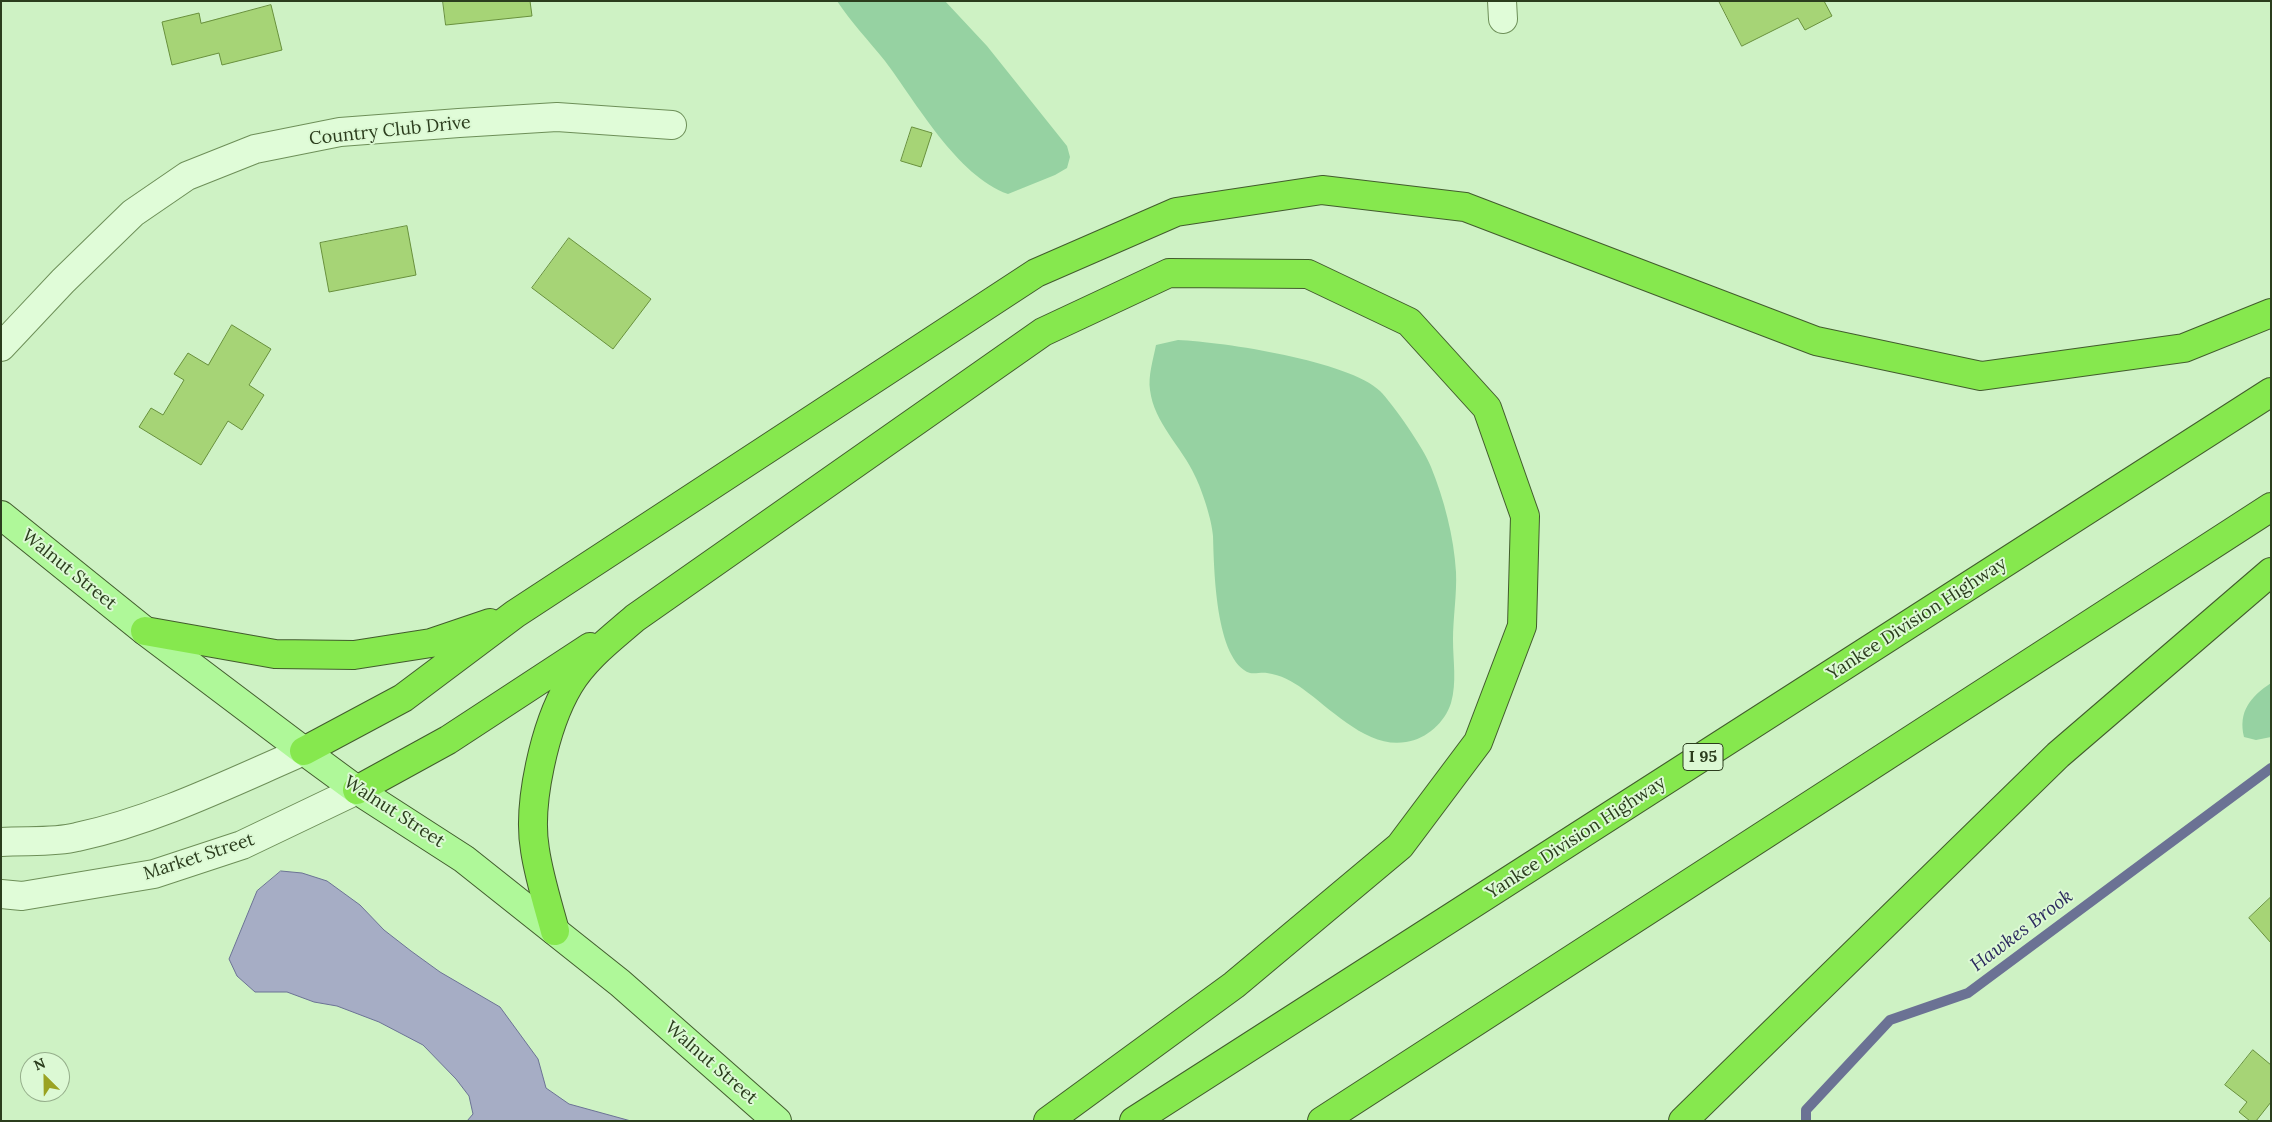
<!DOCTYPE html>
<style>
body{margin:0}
#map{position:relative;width:2272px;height:1122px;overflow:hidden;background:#cef2c4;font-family:Lora,serif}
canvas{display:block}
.frame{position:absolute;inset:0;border:2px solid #2b3d1d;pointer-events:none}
.north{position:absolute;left:20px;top:1052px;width:50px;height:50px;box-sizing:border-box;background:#dcf9d4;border:1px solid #95ae8b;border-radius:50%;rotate:337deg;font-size:14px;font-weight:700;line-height:20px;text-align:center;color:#2b3d1d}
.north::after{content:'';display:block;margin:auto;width:18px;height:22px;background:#9aa322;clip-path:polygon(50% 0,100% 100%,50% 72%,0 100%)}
</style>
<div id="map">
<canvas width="2272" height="1122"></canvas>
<div class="frame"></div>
<div class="north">N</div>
</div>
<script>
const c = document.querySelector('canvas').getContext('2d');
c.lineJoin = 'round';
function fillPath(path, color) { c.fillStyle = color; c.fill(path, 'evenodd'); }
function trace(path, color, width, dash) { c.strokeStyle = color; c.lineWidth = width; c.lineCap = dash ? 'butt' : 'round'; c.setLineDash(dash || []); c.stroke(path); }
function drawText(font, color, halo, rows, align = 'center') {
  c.font = font + ' Lora,serif'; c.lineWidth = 4; c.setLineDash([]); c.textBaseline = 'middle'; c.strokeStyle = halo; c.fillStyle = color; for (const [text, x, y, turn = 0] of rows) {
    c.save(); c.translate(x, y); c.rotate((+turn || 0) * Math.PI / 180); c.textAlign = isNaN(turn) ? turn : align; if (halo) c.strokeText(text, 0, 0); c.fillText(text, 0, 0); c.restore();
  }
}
fillPath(new Path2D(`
 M 837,1 L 945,1 L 987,46 L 1067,146 L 1070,157 L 1067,168 L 1055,175 L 1008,194 C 957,176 916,102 885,61 C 869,41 851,22 837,1 Z
 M 1178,340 C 1224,342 1349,361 1380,391 C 1393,404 1425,450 1431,467 C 1444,499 1454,537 1456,572 C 1457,594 1453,618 1453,640 C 1453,661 1457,682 1451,703 C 1445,722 1427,739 1406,742 C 1368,749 1331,709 1303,689 C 1292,681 1281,675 1267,673 C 1262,672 1255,674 1250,673 C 1215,661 1214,567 1213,536 C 1212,520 1202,490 1195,476 C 1182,447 1154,423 1150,390 C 1148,376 1153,360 1156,345 Z
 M 2271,683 L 2271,737 L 2256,740 L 2244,737 C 2238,712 2250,697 2271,683 Z`), '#96d2a2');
const water = new Path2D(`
 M 281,871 L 302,873 L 327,881 L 360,905 L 384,930 L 411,951 L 440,972 L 500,1007 L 538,1059 L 546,1088 L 569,1104 L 631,1121 L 467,1121 L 473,1114 L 469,1096 L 456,1079 L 423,1045 L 379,1022 L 337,1006 L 314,1002 L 287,992 L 255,992 L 237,976 L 229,959 L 257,891 Z`);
fillPath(water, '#a6adc5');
trace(water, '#6b7294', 1);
trace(new Path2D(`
 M 1806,1121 L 1806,1110 L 1890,1020 L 1968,993 L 2271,768`), '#6b7294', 10);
const building = new Path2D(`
 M 443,1 L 530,1 L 532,16 L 446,25 Z
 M 1719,1 L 1824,1 L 1832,16 L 1805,30 L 1798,18 L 1742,46 Z
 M 271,5 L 282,50 L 222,65 L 219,53 L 172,65 L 162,22 L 199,13 L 201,23 Z
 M 912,127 L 932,133 L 921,167 L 901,161 Z
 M 407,226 L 416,275 L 329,292 L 320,243 Z
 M 569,238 L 651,299 L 613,349 L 532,288 Z
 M 232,325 L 271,349 L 249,385 L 264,395 L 242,430 L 228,421 L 201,465 L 139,427 L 151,408 L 163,415 L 184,380 L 174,374 L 188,353 L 208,365 Z
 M 2271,897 L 2271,943 L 2249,918 Z
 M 2253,1050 L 2271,1065 L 2271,1102 L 2256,1121 L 2250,1121 L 2239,1112 L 2247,1102 L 2225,1085 Z`);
fillPath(building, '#a6d476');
trace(building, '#68903c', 1);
const minor = new Path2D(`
 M 1502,1 L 1503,19
 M 1,347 L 63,281 L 133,213 L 187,176 L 255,149 L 340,132 L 459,123 L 557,117 L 672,125
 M 1,842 C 26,840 53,843 77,837 C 156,820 230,783 304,751
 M 1,894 L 22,896 L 154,874 L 242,845 L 357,790`);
const major = new Path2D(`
 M 1,515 L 145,631 L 304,751 L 357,790 L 464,859 L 620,983 L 777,1121`);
const highway = new Path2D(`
 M 145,631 L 275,654 L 354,655 L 431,643 L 490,623
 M 304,751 L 403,698 L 515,614 L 1036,273 L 1176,212 L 1322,190 L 1465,207 L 1816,341 L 1981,376 L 2184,348 L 2271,313
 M 357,790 L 448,740 L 590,647
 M 555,931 C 548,905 539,877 535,850 C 527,804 545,725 569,685 C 585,658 612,638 635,618 L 1043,332 L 1169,273 L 1308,274 L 1409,322 L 1487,408 L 1525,516 L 1522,626 L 1478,742 L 1400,846 L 1234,985 L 1048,1121
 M 1134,1121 L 2271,392
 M 1322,1121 L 2271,507
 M 1683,1121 L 2058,755 L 2271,572`);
trace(minor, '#6d8f58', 30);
trace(major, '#425c2d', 30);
trace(highway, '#425c2d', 30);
trace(minor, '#e0fcd8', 28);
trace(major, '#aff899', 28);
trace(highway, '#86e84e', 28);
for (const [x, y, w] of [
 [1703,757,40]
]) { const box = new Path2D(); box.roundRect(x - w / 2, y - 13.5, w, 27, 4); c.fillStyle = '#dcf9d4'; c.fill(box); trace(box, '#2b3d1d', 1); }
drawText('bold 16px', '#2b3d1d', null, [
 ["I 95",1703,757]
]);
drawText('18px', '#2b3d1d', '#dcf9d4', [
 ["Country Club Drive",390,131,-6],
 ["Walnut Street",69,570,39],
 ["Yankee Division Highway",1917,619,-33],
 ["Walnut Street",394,812,33],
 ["Yankee Division Highway",1576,838,-33],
 ["Market Street",199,857,-18],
 ["Walnut Street",711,1063,41]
]);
drawText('italic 19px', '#2c2b5e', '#dcf9d4', [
 ["Hawkes Brook",2022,931,-37]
]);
</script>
